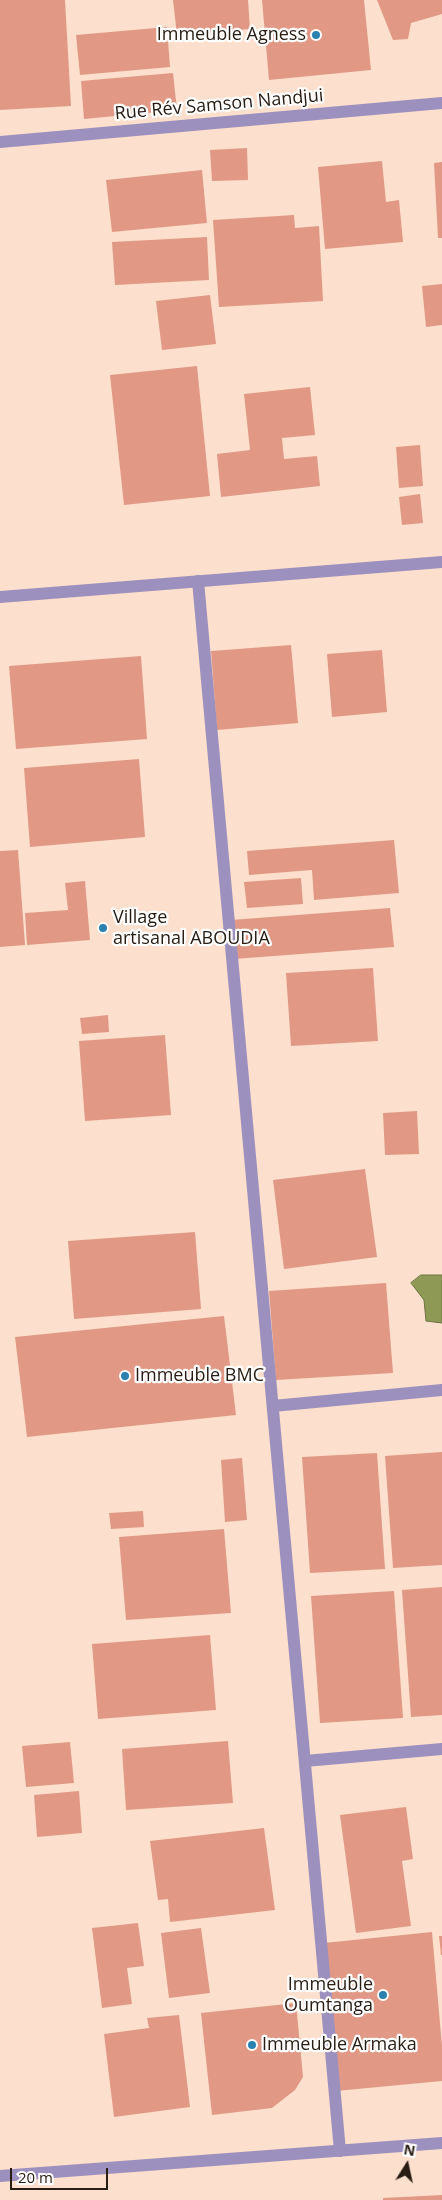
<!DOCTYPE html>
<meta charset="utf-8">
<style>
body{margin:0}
#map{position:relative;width:442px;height:2200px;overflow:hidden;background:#fcdfcc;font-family:"Open Sans",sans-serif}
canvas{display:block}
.north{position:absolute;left:382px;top:2140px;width:50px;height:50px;-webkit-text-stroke:4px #fff;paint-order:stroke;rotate:10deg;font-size:14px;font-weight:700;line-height:20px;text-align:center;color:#281c13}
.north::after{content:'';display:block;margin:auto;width:18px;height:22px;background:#281c13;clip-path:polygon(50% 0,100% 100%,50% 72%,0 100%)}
.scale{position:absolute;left:10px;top:2168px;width:98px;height:22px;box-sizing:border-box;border:2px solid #281c13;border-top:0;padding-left:6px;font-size:15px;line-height:18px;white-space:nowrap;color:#281c13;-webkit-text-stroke:4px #fff;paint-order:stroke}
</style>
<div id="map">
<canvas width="442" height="2200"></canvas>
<div class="north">N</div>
<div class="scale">20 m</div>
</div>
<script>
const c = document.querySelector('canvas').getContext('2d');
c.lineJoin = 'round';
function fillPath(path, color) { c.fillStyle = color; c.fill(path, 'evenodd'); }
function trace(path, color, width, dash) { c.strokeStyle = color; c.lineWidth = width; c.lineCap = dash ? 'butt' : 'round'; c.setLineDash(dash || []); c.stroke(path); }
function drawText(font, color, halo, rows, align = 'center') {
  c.font = font + ' "Open Sans",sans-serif'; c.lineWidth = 4.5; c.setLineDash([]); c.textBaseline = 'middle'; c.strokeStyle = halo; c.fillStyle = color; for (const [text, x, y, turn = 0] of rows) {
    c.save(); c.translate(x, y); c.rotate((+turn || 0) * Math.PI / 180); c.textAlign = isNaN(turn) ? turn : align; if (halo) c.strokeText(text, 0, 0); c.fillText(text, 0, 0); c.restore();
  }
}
const water = new Path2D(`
 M 421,1275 L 442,1275 L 442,1323 L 426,1321 L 424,1300 L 411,1283 Z`);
fillPath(water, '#8e9956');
trace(water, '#6f7442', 1);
fillPath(new Path2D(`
 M 0,0 L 65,0 L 71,106 L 0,110 Z
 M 173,0 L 248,0 L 250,29 L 177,35 Z
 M 262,0 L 364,0 L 371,70 L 269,80 Z
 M 377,0 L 442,0 L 442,14 L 411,23 L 408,39 L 393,40 Z
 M 167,27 L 170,67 L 80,75 L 76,35 Z
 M 173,73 L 177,110 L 84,119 L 81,81 Z
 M 247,148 L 248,180 L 212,181 L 210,150 Z
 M 382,161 L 386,202 L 399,200 L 403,242 L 325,249 L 318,167 Z
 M 442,162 L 442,238 L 438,238 L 434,163 Z
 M 202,170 L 207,223 L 112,232 L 106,180 Z
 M 294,215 L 295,228 L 319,226 L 323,301 L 219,307 L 213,220 Z
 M 207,237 L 209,280 L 115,285 L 112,242 Z
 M 442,284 L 442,325 L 426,327 L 422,286 Z
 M 210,295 L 216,344 L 162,350 L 156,301 Z
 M 197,366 L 210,496 L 124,505 L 110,375 Z
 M 310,387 L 315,435 L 282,438 L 284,459 L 317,456 L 320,486 L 221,497 L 217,454 L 250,450 L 244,394 Z
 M 420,445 L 423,486 L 399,488 L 396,447 Z
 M 420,494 L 423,523 L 402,525 L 399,497 Z
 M 291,645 L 298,723 L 217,730 L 211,651 Z
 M 382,650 L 387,712 L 332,717 L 327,654 Z
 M 141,656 L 147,739 L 16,749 L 9,666 Z
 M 139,759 L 145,837 L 30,847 L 24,768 Z
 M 394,840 L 399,893 L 314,900 L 312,870 L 249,875 L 247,851 Z
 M 18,850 L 25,945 L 0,947 L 0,851 Z
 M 301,878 L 303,904 L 247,908 L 244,882 Z
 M 85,881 L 90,940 L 27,945 L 25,913 L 68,910 L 65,883 Z
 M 390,908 L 394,947 L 234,959 L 231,920 Z
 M 373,968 L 378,1041 L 291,1046 L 286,973 Z
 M 108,1015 L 109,1032 L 82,1034 L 80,1018 Z
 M 165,1035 L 171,1115 L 85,1121 L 79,1041 Z
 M 417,1111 L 419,1154 L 385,1155 L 383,1113 Z
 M 365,1169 L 377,1257 L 284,1269 L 273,1180 Z
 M 195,1232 L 201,1309 L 74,1319 L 68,1241 Z
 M 386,1283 L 393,1373 L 276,1380 L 269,1291 Z
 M 224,1316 L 236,1415 L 27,1437 L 15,1337 Z
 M 442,1452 L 442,1565 L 393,1568 L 385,1456 Z
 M 377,1453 L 385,1569 L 310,1573 L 302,1457 Z
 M 242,1458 L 247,1520 L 225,1522 L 221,1460 Z
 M 143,1511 L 144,1527 L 111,1529 L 109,1513 Z
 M 224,1529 L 231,1613 L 126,1620 L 119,1537 Z
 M 442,1587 L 442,1715 L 411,1717 L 402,1590 Z
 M 394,1591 L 403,1718 L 320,1723 L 311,1596 Z
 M 210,1635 L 216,1710 L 98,1719 L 92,1644 Z
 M 228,1741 L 233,1803 L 126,1810 L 122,1749 Z
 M 70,1742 L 74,1783 L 26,1787 L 22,1746 Z
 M 79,1791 L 82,1833 L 37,1837 L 34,1795 Z
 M 406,1807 L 413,1859 L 402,1861 L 411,1926 L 356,1933 L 340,1815 Z
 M 264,1828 L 275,1910 L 170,1922 L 168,1899 L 158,1900 L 150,1841 Z
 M 138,1923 L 144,1966 L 127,1968 L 132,2004 L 102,2008 L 92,1928 Z
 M 201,1928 L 210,1993 L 169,1998 L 161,1933 Z
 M 432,1932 L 442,2046 L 442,2081 L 336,2091 L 324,1943 Z
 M 439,1936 L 442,1936 L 442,1955 L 441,1955 Z
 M 296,2003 L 303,2077 L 295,2090 L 272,2108 L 212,2115 L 201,2013 Z
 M 179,2015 L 190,2107 L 114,2117 L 104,2034 L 149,2028 L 147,2018 Z
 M 442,2195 L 442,2200 L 383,2200 L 383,2198 Z`), '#e19985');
trace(new Path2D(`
 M 0,142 L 442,103
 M 198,581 L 340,2151
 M 273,1406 L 442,1390
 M 305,1761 L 442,1749`), '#9c90be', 12);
trace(new Path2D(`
 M 0,597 L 442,562
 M 0,2176 L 442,2143`), '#9c90be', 12);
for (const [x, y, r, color] of [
 [316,35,5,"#2b82b1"],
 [103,928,5,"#2b82b1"],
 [125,1376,5,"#2b82b1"],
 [383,1995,5,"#2b82b1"],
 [252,2045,5,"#2b82b1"]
]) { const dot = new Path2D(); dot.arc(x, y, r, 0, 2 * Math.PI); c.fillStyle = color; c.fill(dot); trace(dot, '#fff', 2); }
drawText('18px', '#281c13', '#fff', [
 ["Immeuble Agness",306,35,"right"],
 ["Village",113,918],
 ["artisanal ABOUDIA",113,939],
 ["Immeuble BMC",135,1376],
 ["Immeuble",373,1985,"right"],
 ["Oumtanga",373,2006,"right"],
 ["Immeuble Armaka",262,2045]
], 'left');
drawText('18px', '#281c13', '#fff', [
 ["Rue Rév Samson Nandjui",219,105,-5]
]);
</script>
